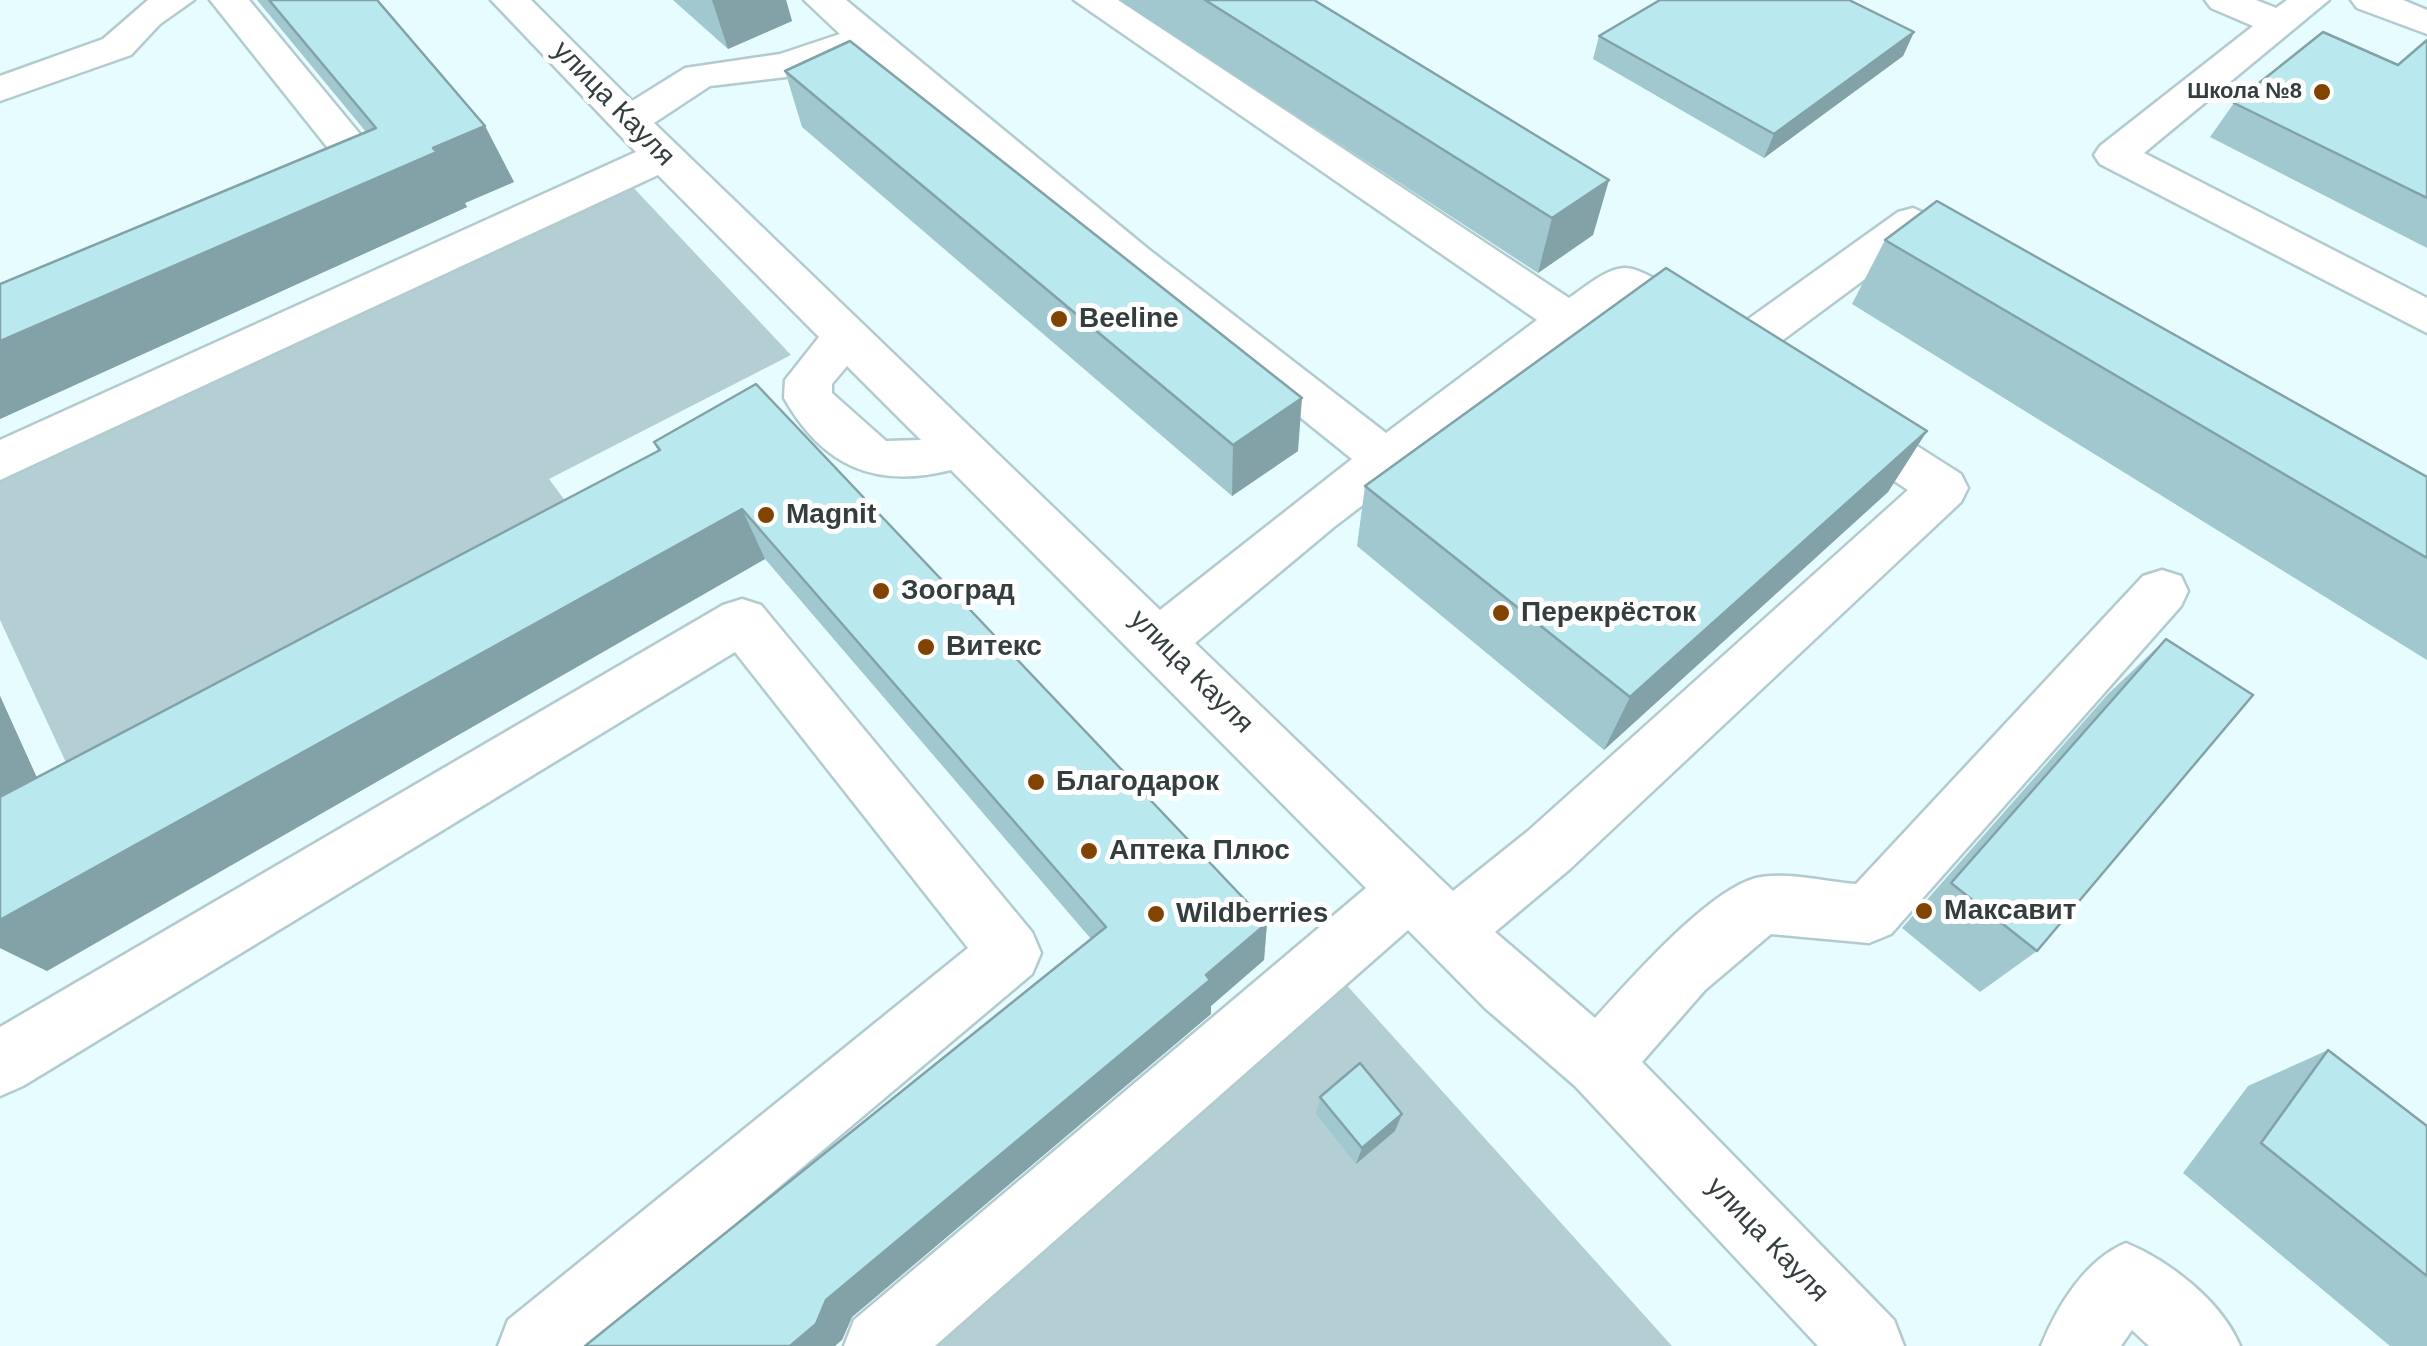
<!DOCTYPE html>
<meta charset="utf-8">
<style>
body{margin:0}
canvas{display:block;background:#e7fcff}
</style>
<canvas width="2427" height="1346"></canvas>
<script>
const c = document.querySelector('canvas').getContext('2d');
c.lineJoin = 'round';
function fillPath(path, color) { c.fillStyle = color; c.fill(path, 'evenodd'); }
function trace(path, color, width, dash) { c.strokeStyle = color; c.lineWidth = width; c.lineCap = dash ? 'butt' : 'round'; c.setLineDash(dash || []); c.stroke(path); }
function drawText(font, color, halo, rows, align = 'center') {
  c.font = font + ' Helvetica,sans-serif'; c.lineWidth = 10; c.setLineDash([]); c.textBaseline = 'middle'; c.strokeStyle = halo; c.fillStyle = color; for (const [text, x, y, turn = 0] of rows) {
    c.save(); c.translate(x, y); c.rotate((+turn || 0) * Math.PI / 180); c.textAlign = isNaN(turn) ? turn : align; if (halo) c.strokeText(text, 0, 0); c.fillText(text, 0, 0); c.restore();
  }
}
fillPath(new Path2D(`
 M 630,184 L 791,355 L 549,479 L 590,534 L 87,808 L 0,620 L 0,477 Z
 M 1343,981 L 1672,1346 L 927,1346 Z`), '#b3cfd3');
const minor = new Path2D(`
 M 148,0 L 194,0 L 160,24 L 131,55 L 0,101 L 0,76 L 103,39 Z
 M 210,0 L 249,0 L 388,168 L 394,177 C 382,196 354,202 333,197 L 327,187 L 333,177 L 347,172 Z
 M 491,0 L 531,0 L 632,101 L 685,68 L 780,54 L 840,34 L 804,0 L 846,0 L 1147,248 L 1386,433 L 1537,320 L 1074,0 L 1118,0 L 1569,298 C 1584,288 1605,269 1624,268 C 1646,267 1694,305 1713,317 L 1720,328 L 1713,339 C 1680,349 1652,321 1625,304 L 1334,527 L 1195,643 L 1453,891 L 1528,831 L 1908,490 L 1828,437 L 1821,424 L 1828,411 L 1845,406 L 1862,411 L 1961,474 L 1968,488 L 1961,502 L 1570,869 L 1495,932 L 1595,1018 C 1630,980 1707,891 1756,878 C 1784,871 1827,882 1856,884 L 2143,576 L 2162,570 L 2181,576 L 2188,591 L 2181,606 L 1891,934 L 1869,943 L 1771,934 L 1705,990 L 1642,1062 L 1894,1320 L 1904,1346 L 1818,1346 L 1575,1086 L 1485,1008 L 1408,930 L 935,1346 L 844,1346 L 854,1320 L 1366,888 L 951,470 C 876,489 823,467 784,398 L 785,380 L 819,337 L 658,175 L 0,480 L 0,440 L 636,152 ZM 862,52 L 1115,268 L 1352,459 L 1160,610 L 654,123 L 710,86 L 786,77 ZM 847,366 L 921,440 L 886,441 L 832,393 L 832,384 Z
 M 2205,0 L 2256,0 L 2276,8 L 2287,0 L 2329,0 L 2144,153 L 2427,298 L 2427,333 L 2100,164 L 2094,155 L 2100,146 L 2253,26 L 2211,8 Z
 M 2351,0 L 2403,0 L 2427,10 L 2427,34 L 2357,8 Z
 M 1913,208 L 1961,230 L 1968,240 L 1961,250 L 1946,254 L 1915,242 L 1768,351 L 1788,372 L 1781,384 C 1753,392 1726,376 1712,352 L 1719,340 L 1898,212 Z
 M 742,599 L 761,605 L 1032,932 L 1041,953 L 1032,974 L 590,1346 L 498,1346 L 508,1320 L 968,948 L 735,652 L 23,1086 L 0,1096 L 0,1027 L 723,605 Z
 M 2126,1243 C 2170,1261 2222,1302 2240,1346 L 2149,1346 L 2132,1330 L 2121,1346 L 2041,1346 C 2057,1306 2086,1259 2126,1243 Z`);
trace(minor, '#b2cbcf', 5);
fillPath(minor, '#fff');
fillPath(new Path2D(`
 M 257,0 L 377,0 L 485,126 L 514,182 L 465,203 L 467,207 L 0,419 L 0,284 L 366,132 Z
 M 673,0 L 786,0 L 792,21 L 728,49 Z
 M 1119,0 L 1314,0 L 1609,180 L 1593,235 L 1538,273 Z
 M 1914,32 L 1903,56 L 1764,158 L 1593,59 L 1599,36 Z
 M 2427,40 L 2427,248 L 2210,137 L 2234,103 L 2398,65 Z
 M 785,71 L 1298,451 L 1232,496 L 802,127 Z
 M 1885,240 L 2427,477 L 2427,660 L 1852,304 Z
 M 756,384 L 1267,923 L 1264,960 L 1211,1006 L 1211,1014 L 852,1317 L 842,1340 L 585,1346 L 1091,939 L 765,559 L 47,971 L 0,948 L 0,696 L 37,778 L 658,451 L 654,442 Z
 M 1927,431 L 1888,492 L 1604,750 L 1357,546 L 1365,486 Z
 M 2166,639 L 2037,951 L 1980,992 L 1902,928 L 2108,694 Z
 M 2328,1050 L 2427,1126 L 2427,1346 L 2390,1346 L 2183,1173 L 2248,1086 Z
 M 1320,1097 L 1395,1131 L 1356,1164 L 1316,1114 Z`), '#a0c8ce');
fillPath(new Path2D(`
 M 712,0 L 786,0 L 792,21 L 728,49 Z
 M 1914,32 L 1903,56 L 1764,158 L 1774,134 Z
 M 485,126 L 514,182 L 465,203 L 467,207 L 0,419 L 0,341 Z
 M 1609,180 L 1593,235 L 1538,273 L 1552,218 Z
 M 1302,398 L 1298,451 L 1232,496 L 1233,445 Z
 M 1927,431 L 1888,492 L 1604,750 L 1630,697 Z
 M 742,509 L 765,559 L 47,971 L 0,948 L 0,920 Z
 M 0,696 L 65,840 L 0,799 Z
 M 1267,923 L 1264,960 L 1211,1006 L 1211,1014 L 852,1317 L 842,1340 L 835,1346 L 790,1346 L 826,1300 Z
 M 1402,1114 L 1395,1131 L 1356,1164 L 1362,1148 Z`), '#82a2a7');
const building = new Path2D(`
 M 269,0 L 377,0 L 485,126 L 433,148 L 437,152 L 0,341 L 0,284 L 376,128 Z
 M 1205,0 L 1314,0 L 1609,180 L 1552,218 Z
 M 1660,0 L 1849,0 L 1914,32 L 1774,134 L 1599,36 Z
 M 2323,32 L 2398,65 L 2427,40 L 2427,198 L 2234,103 Z
 M 850,41 L 1302,398 L 1233,445 L 785,71 Z
 M 1937,201 L 2427,477 L 2427,558 L 1885,240 Z
 M 1666,268 L 1927,431 L 1630,697 L 1365,486 Z
 M 756,384 L 1267,923 L 1206,975 L 1210,980 L 826,1300 L 816,1324 L 790,1346 L 585,1346 L 1106,927 L 742,509 L 0,920 L 0,797 L 660,450 L 654,442 Z
 M 2166,639 L 2253,695 L 2037,951 L 1951,883 Z
 M 2328,1050 L 2427,1126 L 2427,1276 L 2261,1143 Z
 M 1360,1063 L 1402,1114 L 1362,1148 L 1320,1097 Z`);
fillPath(building, '#bae8ef');
trace(building, '#82a2a7', 2.5);
for (const [x, y, r, color] of [
 [2322,92,10,"#814300"],
 [1059,319,10,"#814300"],
 [766,515,10,"#814300"],
 [881,591,10,"#814300"],
 [1501,613,10,"#814300"],
 [926,647,10,"#814300"],
 [1036,782,10,"#814300"],
 [1089,851,10,"#814300"],
 [1924,911,10,"#814300"],
 [1156,914,10,"#814300"]
]) { const dot = new Path2D(); dot.arc(x, y, r, 0, 2 * Math.PI); c.fillStyle = color; c.fill(dot); trace(dot, '#fff', 4); }
drawText('bold 22px', '#343e3f', '#fff', [
 ["Школа №8",2302,92]
], 'right');
drawText('28px', '#343e3f', '#fff', [
 ["улица Кауля",613,104,46],
 ["улица Кауля",1191,672,45],
 ["улица Кауля",1767,1240,46]
]);
drawText('bold 28px', '#343e3f', '#fff', [
 ["Beeline",1079,319],
 ["Magnit",786,515],
 ["Зооград",901,591],
 ["Перекрёсток",1521,613],
 ["Витекс",946,647],
 ["Благодарок",1056,782],
 ["Аптека Плюс",1109,851],
 ["Максавит",1944,911],
 ["Wildberries",1176,914]
], 'left');
</script>
